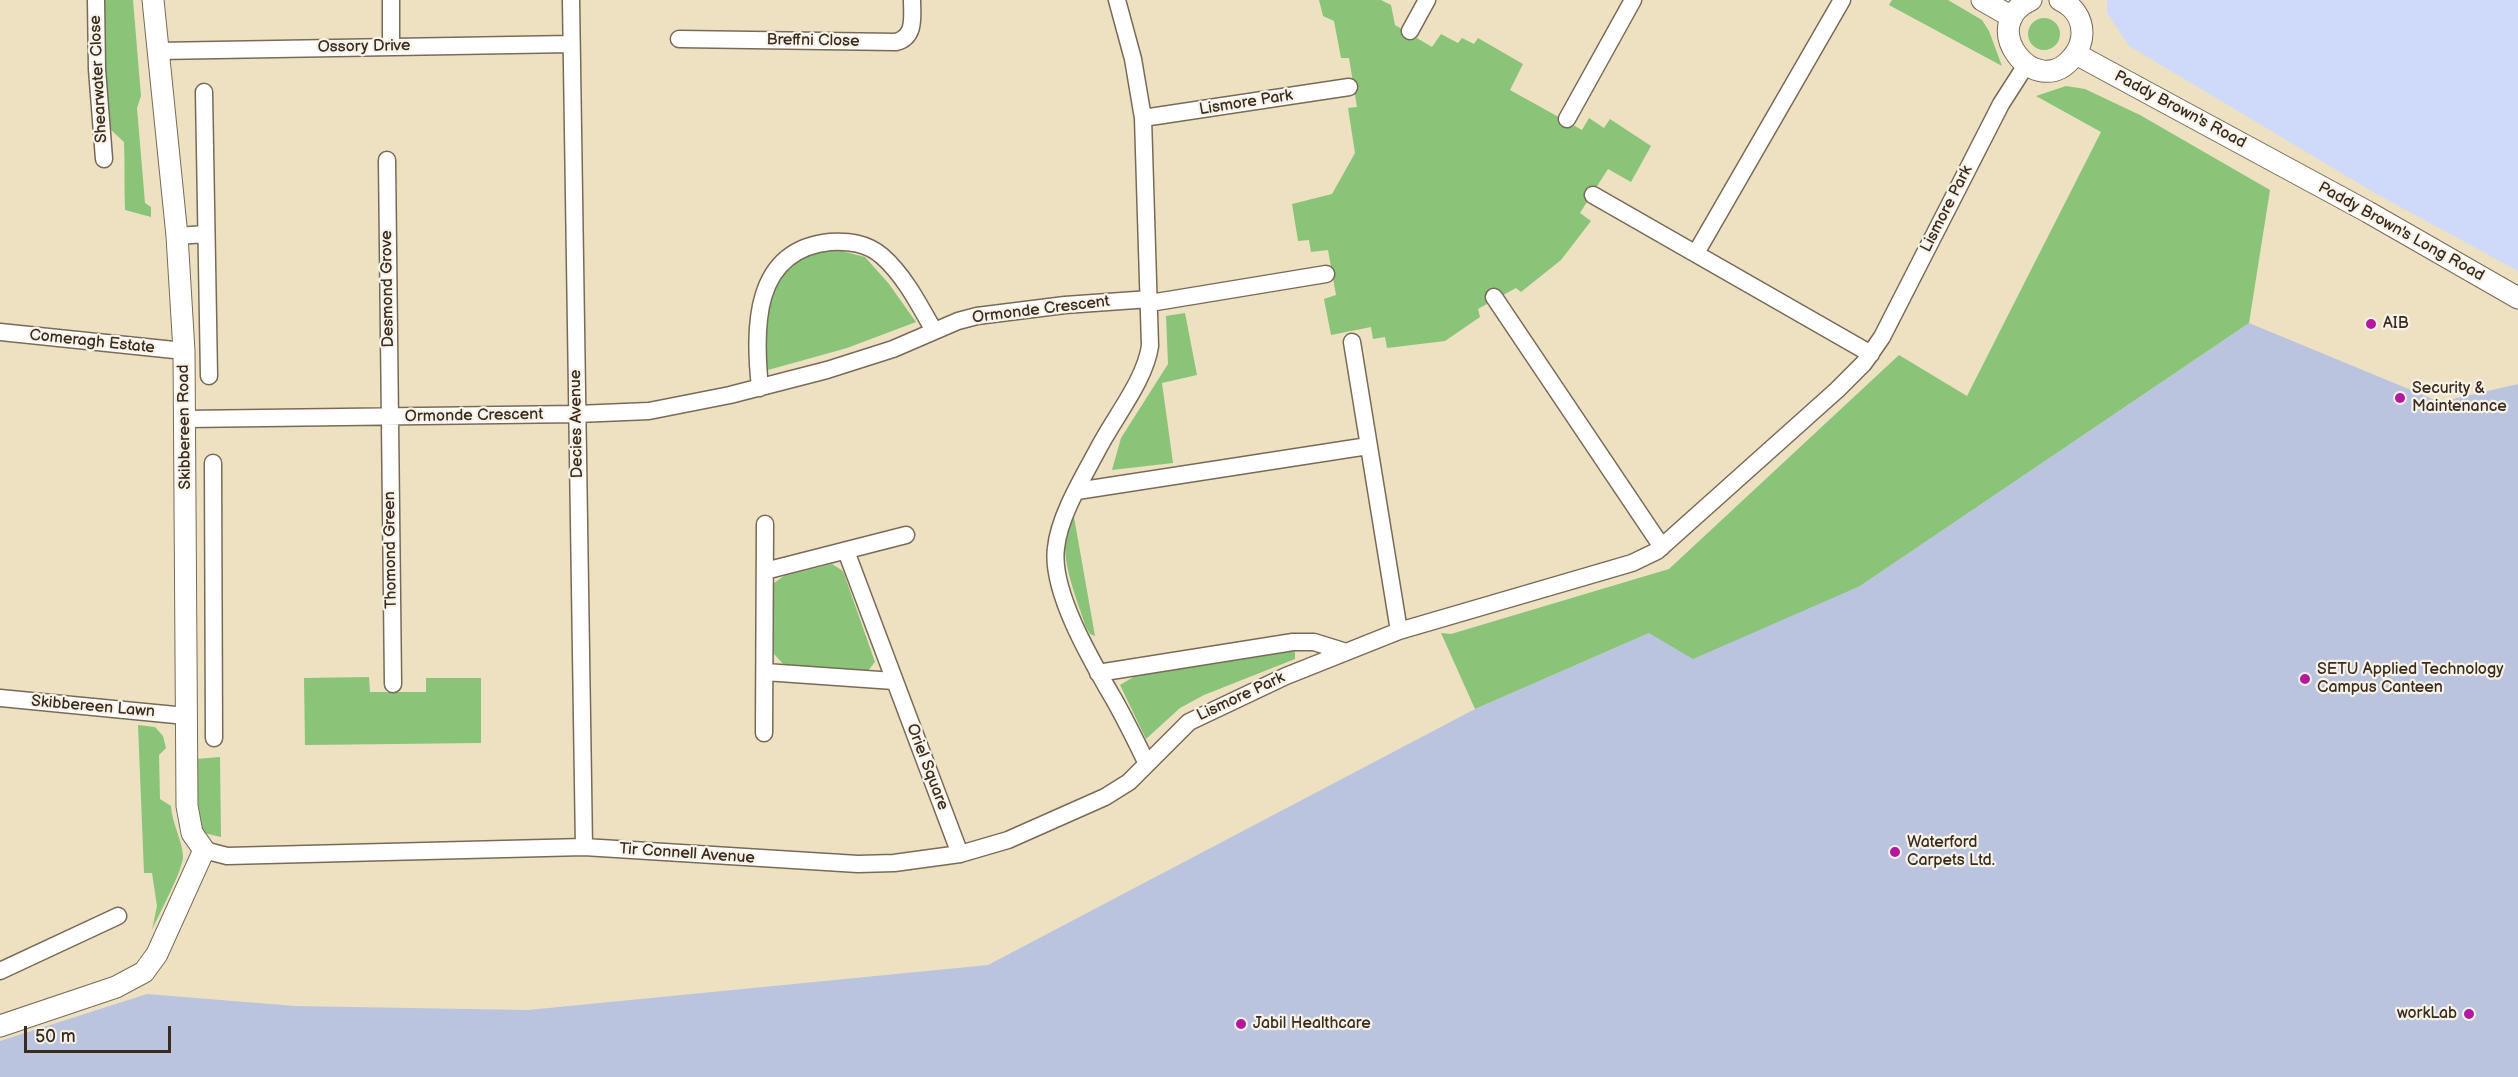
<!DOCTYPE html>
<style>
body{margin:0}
#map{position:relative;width:2518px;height:1077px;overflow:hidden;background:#ede1c2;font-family:"Balsamiq Sans",sans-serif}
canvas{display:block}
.scale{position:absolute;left:24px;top:1026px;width:147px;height:27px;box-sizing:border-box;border:3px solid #3b2a1e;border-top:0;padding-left:8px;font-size:18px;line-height:21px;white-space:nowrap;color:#3b2a1e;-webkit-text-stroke:4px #f7f3e8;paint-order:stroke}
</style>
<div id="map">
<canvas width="2518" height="1077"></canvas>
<div class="scale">50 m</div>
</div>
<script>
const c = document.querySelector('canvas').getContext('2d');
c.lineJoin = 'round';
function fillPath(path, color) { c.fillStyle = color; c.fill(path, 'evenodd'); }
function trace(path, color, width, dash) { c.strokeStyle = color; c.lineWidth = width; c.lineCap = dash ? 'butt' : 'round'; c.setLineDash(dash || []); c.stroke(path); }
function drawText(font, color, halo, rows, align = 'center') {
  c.font = font + ' "Balsamiq Sans",sans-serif'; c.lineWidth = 4.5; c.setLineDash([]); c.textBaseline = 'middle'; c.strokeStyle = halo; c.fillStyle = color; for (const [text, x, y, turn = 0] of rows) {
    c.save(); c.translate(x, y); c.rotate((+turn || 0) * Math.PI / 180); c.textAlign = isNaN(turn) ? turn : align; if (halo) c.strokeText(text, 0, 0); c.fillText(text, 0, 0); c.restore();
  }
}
fillPath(new Path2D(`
 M 2107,0 L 2518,0 L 2518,271 L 2373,192 L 2129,46 L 2107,13 Z`), '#cfdafa');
fillPath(new Path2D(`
 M 2249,323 L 2440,402 L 2518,384 L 2518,1077 L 0,1077 L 0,1041 L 147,994 L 295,1006 L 528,1010 L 988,965 L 1475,709 L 1649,633 L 1860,586 Z`), '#bac4de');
fillPath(new Path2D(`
 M 103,0 L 133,0 L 141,96 L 137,108 L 145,203 L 151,207 L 151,217 L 125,210 C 124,187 125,165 124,142 L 110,129 L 104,60 Z
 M 1319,0 L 1381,0 L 1391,5 L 1395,25 L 1432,47 L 1441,34 L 1458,43 L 1462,38 L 1474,44 L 1478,38 L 1523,64 L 1510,90 L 1582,130 L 1589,118 L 1604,128 L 1610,119 L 1651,146 L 1631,182 L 1608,169 L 1580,213 L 1591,221 L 1561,260 L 1521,292 L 1516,288 L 1478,309 L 1480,317 L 1445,341 L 1387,348 L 1385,337 L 1373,339 L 1371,327 L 1331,335 L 1324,299 L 1336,295 L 1328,250 L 1311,252 L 1309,240 L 1298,241 L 1292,204 L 1332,194 L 1355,153 L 1348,108 L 1357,107 L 1349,58 L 1341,58 L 1334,21 L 1323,16 Z
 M 1892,0 L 1948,0 L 1982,20 L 1989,31 L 2002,66 L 1889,5 Z
 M2028 34a16 16 0 1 1 32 0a16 16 0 1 1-32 0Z
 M 2066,86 L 2085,89 L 2140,115 L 2270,190 L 2249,323 L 1860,586 L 1693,659 L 1649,633 L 1475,709 L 1441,633 L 1451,634 L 1669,569 L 1899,355 L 1967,396 L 2101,132 L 2036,96 Z
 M 838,250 L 865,257 L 889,284 L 916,322 L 847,348 L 768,370 C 761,325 762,274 811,254 C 818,250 830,251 838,250 Z
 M 1185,313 L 1197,375 L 1162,383 L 1173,463 L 1112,470 L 1121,438 L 1168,364 L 1166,316 Z
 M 1074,517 L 1095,636 L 1090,634 L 1086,627 C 1077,598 1052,544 1074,517 Z
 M 832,564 L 843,571 L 875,662 L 867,672 L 785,666 L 774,654 L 774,583 L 784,576 Z
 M 1295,651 L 1295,659 L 1204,695 L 1180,708 L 1146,739 L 1120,685 L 1135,676 Z
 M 369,677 L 370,692 L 426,692 L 426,678 L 481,678 L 481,743 L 305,745 L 304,678 Z
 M 138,725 L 155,727 L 163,736 L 166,748 L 159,755 L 160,799 L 171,806 C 172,824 182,839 183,856 C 184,868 158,916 152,930 L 157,906 L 152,873 L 144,873 Z
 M 220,757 L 221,837 L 204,833 L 197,819 L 196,759 Z`), '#89c479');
const minor = new Path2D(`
 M 96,0 L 97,69 L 104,159
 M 391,0 L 391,46
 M 571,0 L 584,847
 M 1117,0 L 1133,59 L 1143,118 L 1150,346 C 1145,381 1113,419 1097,451 C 1082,479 1059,517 1056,548 C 1050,592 1094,665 1116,703 C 1127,723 1137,743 1147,764
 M 1410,31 L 1427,0
 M 679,39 L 896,42 C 916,37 912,16 912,0
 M 158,51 L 571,44
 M 204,92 L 209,376
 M 1143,118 L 1349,87
 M 1567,119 L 1633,0
 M 387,160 L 393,684
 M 1593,195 L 1871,354
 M 177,236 L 206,234
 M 1696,253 L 1842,0
 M 1494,297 L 1662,547
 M 1150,303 L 1326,274
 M 0,332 L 184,351
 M 1352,342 L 1399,631
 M 760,388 C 754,329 752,250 830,242 C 849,241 867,243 882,256 C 904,275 920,306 934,331
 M 186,419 L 577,414 L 649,411 L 730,395 L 827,370 L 893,349 L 958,321 L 977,316 L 1065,305 L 1150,299
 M 213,463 L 214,738
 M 1077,491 L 1368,446
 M 846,551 L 960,854
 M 765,571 L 906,535
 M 765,672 L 894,681
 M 1098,673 L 1293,642 L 1314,642 L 1343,651
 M 0,698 L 186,716
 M 764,733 L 765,524
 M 204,850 L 227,856 L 584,847 L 858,864 L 894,863 L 960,854 L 1008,840 L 1105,797 L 1129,782 L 1189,722 L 1286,676 L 1399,631 L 1632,563 L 1657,551 L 1837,390 L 1864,363 L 1882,337 L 2001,104 L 2026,65
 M 0,971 L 118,916`);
const tertiary = new Path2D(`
 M 1982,0 L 2012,17
 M 2031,0 C 1975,25 2036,102 2072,58 C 2078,51 2082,43 2082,33 C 2082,18 2073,6 2060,0
 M 2076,54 L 2368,212 L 2518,298
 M 0,1026 L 116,987 L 144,972 L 157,954 L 204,850 L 192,833 L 187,806 L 184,351 L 177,236 L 153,0`);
trace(minor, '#796a57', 19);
trace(tertiary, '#796a57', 23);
trace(minor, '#fff', 16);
trace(tertiary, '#fff', 21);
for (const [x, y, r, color] of [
 [2371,324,6,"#b5179e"],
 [2400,398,6,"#b5179e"],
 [2305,679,6,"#b5179e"],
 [1895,852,6,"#b5179e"],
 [2469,1014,6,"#b5179e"],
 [1241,1024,6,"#b5179e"]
]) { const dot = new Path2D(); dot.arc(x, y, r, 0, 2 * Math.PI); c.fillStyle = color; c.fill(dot); trace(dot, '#f7f3e8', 2); }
drawText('16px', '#3b2a1e', '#f7f3e8', [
 ["Breffni Close",813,41,1],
 ["Ossory Drive",364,47,-1],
 ["Shearwater Close",99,79,-93],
 ["Lismore Park",1246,103,-9],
 ["Paddy Brown's Road",2180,110,28],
 ["Lismore Park",1947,209,-63],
 ["Paddy Brown's Long Road",2401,232,29],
 ["Desmond Grove",388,289,-91],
 ["Ormonde Crescent",1041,310,-7],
 ["Comeragh Estate",92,342,6],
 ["Ormonde Crescent",474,416,-1],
 ["Decies Avenue",577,424,-91],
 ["Skibbereen Road",185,427,-91],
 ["Thomond Green",391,550,-91],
 ["Lismore Park",1241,697,-25],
 ["Skibbereen Lawn",93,707,5],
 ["Oriel Square",927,767,69],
 ["Tir Connell Avenue",687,854,4]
]);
drawText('16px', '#3b2a1e', '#f7f3e8', [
 ["AIB",2383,324],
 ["Security &",2412,389],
 ["Maintenance",2412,407],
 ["SETU Applied Technology",2317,670],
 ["Campus Canteen",2317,688],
 ["Waterford",1907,843],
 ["Carpets Ltd.",1907,861],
 ["workLab",2457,1014,"right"],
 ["Jabil Healthcare",1253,1024]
], 'left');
</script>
